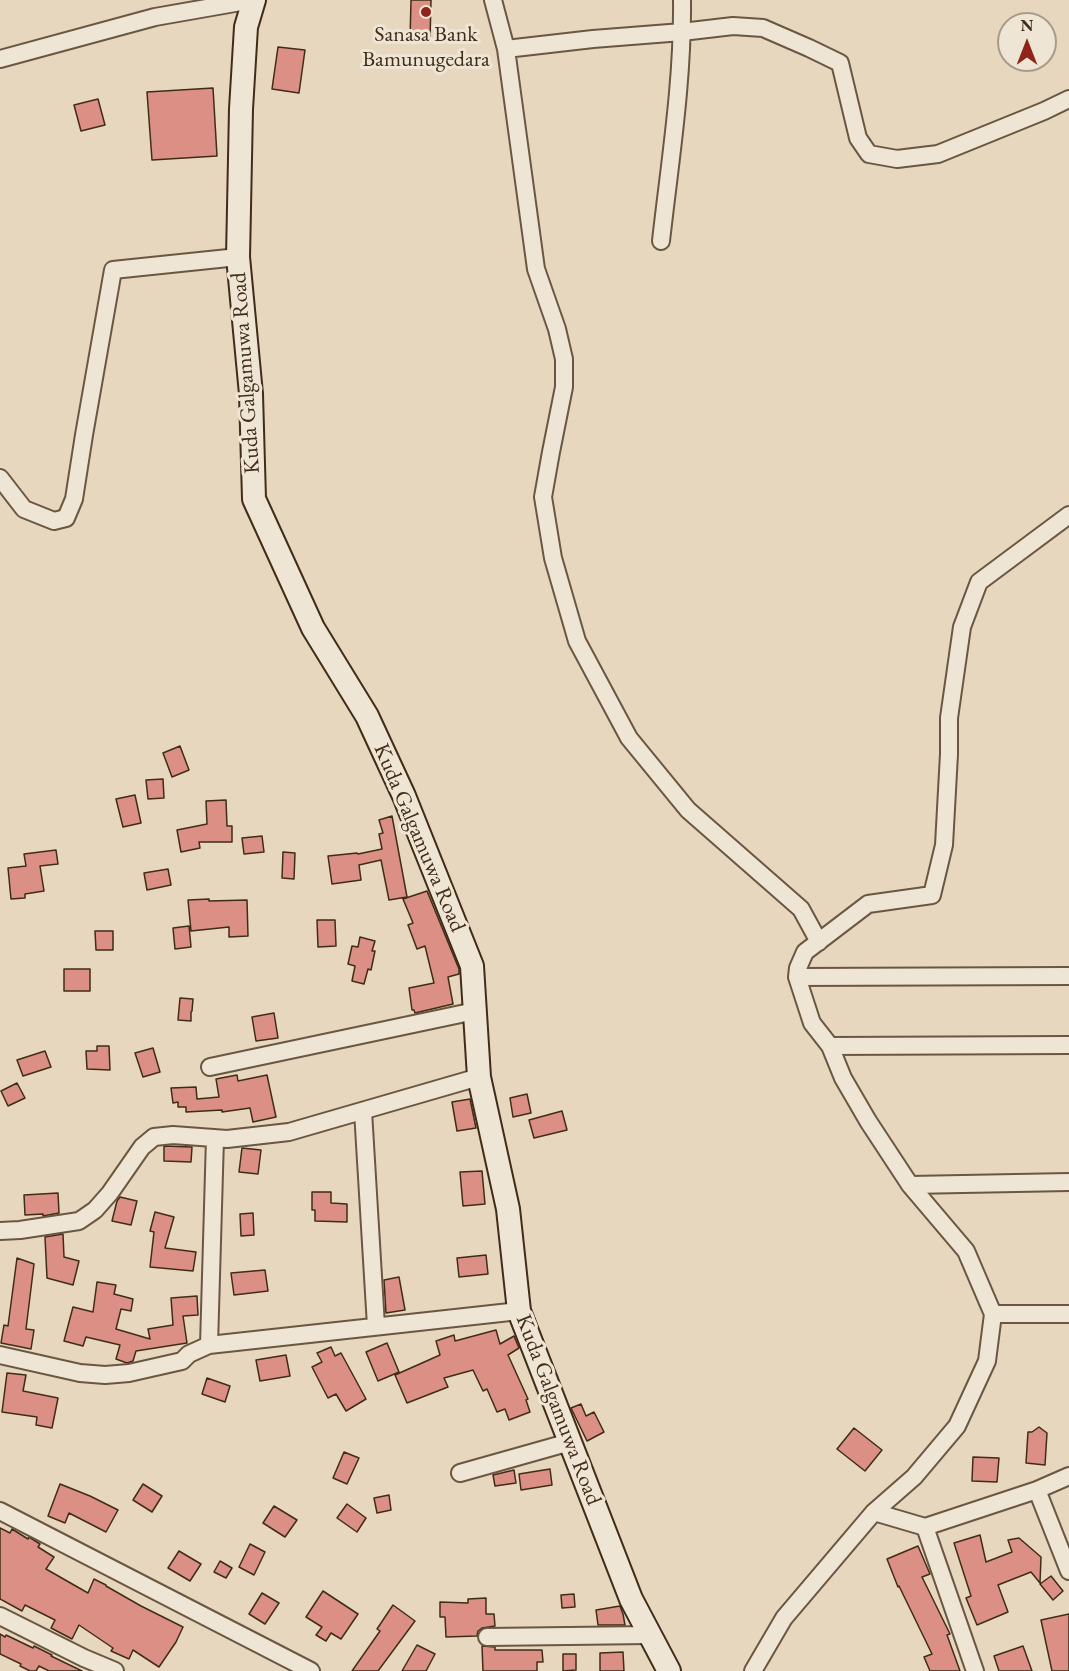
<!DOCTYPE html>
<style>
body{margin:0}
#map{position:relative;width:1069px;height:1671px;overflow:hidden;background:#e7d7bf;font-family:"EB Garamond",serif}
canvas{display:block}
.north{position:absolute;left:997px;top:12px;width:60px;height:60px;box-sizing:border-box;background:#efe5d5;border:2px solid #a99b89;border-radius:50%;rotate:0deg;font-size:16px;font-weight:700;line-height:24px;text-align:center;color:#402c17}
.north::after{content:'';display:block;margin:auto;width:21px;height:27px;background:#8f2418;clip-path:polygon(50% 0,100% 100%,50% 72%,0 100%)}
</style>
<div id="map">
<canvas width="1069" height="1671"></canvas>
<div class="north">N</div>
</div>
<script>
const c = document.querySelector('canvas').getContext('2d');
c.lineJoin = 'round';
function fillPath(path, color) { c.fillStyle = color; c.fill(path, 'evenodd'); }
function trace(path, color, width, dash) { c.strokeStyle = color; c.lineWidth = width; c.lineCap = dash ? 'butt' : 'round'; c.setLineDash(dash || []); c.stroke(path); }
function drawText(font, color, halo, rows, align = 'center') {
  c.font = font + ' "EB Garamond",serif'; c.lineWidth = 6; c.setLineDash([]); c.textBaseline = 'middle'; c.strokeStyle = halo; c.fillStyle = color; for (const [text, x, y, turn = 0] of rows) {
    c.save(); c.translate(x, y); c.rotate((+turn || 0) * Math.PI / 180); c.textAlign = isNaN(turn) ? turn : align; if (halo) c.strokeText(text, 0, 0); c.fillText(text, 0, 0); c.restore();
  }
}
const building = new Path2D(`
 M 411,0 L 431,0 L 430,40 L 410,40 Z
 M 278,47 L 305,50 L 299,93 L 272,89 Z
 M 213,88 L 217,156 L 152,160 L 147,92 Z
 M 98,99 L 105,125 L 81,131 L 74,105 Z
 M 180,746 L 189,770 L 172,777 L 163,753 Z
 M 163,779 L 164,798 L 148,799 L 146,780 Z
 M 135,795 L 141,823 L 123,827 L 116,799 Z
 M 226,800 L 227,826 L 232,826 L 232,842 L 199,842 L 200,848 L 181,852 L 177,830 L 207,824 L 206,801 Z
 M 392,816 L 407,897 L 389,900 L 381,860 L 359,865 L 361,880 L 332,884 L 328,856 L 357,853 L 358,854 L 382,849 L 379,834 L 383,833 L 379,820 Z
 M 262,836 L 264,852 L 244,854 L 242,838 Z
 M 56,850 L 58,864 L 40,866 L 44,891 L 25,894 L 25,898 L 11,899 L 8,868 L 26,866 L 24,854 Z
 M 283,852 L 295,853 L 294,879 L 282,878 Z
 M 168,869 L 171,885 L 147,890 L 144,873 Z
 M 427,891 L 459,969 L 459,974 L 448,977 L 453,1004 L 415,1013 L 414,1010 L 412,1010 L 409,988 L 434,983 L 425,946 L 417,949 L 408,925 L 413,923 L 403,899 Z
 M 209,899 L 209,901 L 247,900 L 248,936 L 229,937 L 229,927 L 191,931 L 188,900 Z
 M 317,920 L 335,920 L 336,946 L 318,947 Z
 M 189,926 L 191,947 L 175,949 L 173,928 Z
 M 95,931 L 113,931 L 113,950 L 96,950 Z
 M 360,937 L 375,941 L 372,951 L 375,951 L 371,970 L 368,969 L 364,984 L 352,981 L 355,966 L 348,964 L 352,946 L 358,947 Z
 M 64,969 L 90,969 L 90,991 L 64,991 Z
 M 180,998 L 193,999 L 192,1011 L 191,1012 L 191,1021 L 178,1020 Z
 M 274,1013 L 278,1038 L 256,1041 L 252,1017 Z
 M 97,1046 L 109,1046 L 110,1070 L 87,1069 L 86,1051 L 97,1051 Z
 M 153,1048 L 160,1072 L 143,1077 L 135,1053 Z
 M 45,1051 L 51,1067 L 23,1076 L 17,1060 Z
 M 237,1075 L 238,1081 L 267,1075 L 276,1117 L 253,1122 L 250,1108 L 222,1112 L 222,1110 L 186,1112 L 186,1107 L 178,1107 L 178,1102 L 173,1103 L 171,1088 L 196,1087 L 197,1099 L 219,1097 L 216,1079 Z
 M 17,1083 L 25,1098 L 8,1106 L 1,1091 Z
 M 527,1094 L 531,1113 L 513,1117 L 510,1098 Z
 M 470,1099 L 476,1128 L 457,1131 L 452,1102 Z
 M 562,1111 L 567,1130 L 534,1138 L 529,1120 Z
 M 164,1146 L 192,1147 L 191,1162 L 164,1161 Z
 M 242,1148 L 261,1150 L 258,1174 L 239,1172 Z
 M 482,1171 L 485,1204 L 463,1206 L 460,1172 Z
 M 312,1192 L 331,1192 L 331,1203 L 347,1204 L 347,1222 L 315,1221 L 315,1210 L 312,1210 Z
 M 58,1193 L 59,1213 L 43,1216 L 43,1214 L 25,1215 L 24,1195 Z
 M 120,1197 L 137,1201 L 131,1225 L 112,1221 L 117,1201 Z
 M 155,1212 L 174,1217 L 165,1248 L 196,1252 L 193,1271 L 150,1267 L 154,1232 L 150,1231 Z
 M 253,1213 L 254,1235 L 241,1236 L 240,1214 Z
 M 63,1234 L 64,1257 L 79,1261 L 73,1285 L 47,1278 L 45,1237 Z
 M 486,1255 L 488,1274 L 459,1277 L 457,1258 Z
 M 17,1258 L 34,1264 L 26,1329 L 34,1330 L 31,1349 L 1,1343 L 4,1325 L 8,1326 Z
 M 265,1270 L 268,1291 L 234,1295 L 231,1273 Z
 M 399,1277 L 405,1310 L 386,1313 L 384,1280 Z
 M 97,1282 L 116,1285 L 114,1294 L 133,1299 L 131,1311 L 121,1309 L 116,1329 L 150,1339 L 148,1329 L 173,1325 L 171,1298 L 197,1296 L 198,1315 L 183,1316 L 187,1343 L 136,1351 L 133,1361 L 127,1363 L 116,1359 L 120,1345 L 86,1337 L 83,1346 L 64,1341 L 73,1307 L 93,1312 Z
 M 496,1330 L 500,1344 L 514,1336 L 519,1348 L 508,1355 L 528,1399 L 526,1400 L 530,1412 L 509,1420 L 505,1409 L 497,1412 L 487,1389 L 483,1391 L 473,1370 L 444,1378 L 448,1387 L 407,1403 L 395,1375 L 440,1355 L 436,1341 L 454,1335 L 455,1341 Z
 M 387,1343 L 399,1372 L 378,1381 L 366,1352 Z
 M 331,1347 L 335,1356 L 341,1353 L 366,1399 L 346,1411 L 336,1394 L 328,1398 L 312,1367 L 322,1362 L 317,1353 Z
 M 286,1355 L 290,1376 L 260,1381 L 256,1360 Z
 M 7,1373 L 26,1375 L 23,1391 L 58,1398 L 52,1428 L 36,1425 L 37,1417 L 2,1412 Z
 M 207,1378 L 230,1386 L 225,1402 L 202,1394 Z
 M 581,1404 L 586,1416 L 594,1412 L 604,1432 L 587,1441 L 571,1408 Z
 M 1039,1427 L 1047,1433 L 1045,1465 L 1026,1463 L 1028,1432 L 1032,1432 Z
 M 854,1428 L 882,1450 L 865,1471 L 837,1449 Z
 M 344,1452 L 359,1458 L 347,1484 L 333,1478 Z
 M 973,1457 L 999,1458 L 997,1482 L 972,1481 Z
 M 550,1469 L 552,1485 L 521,1490 L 519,1474 Z
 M 514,1470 L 516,1483 L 495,1486 L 493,1475 Z
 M 60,1484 L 90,1496 L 118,1510 L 106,1532 L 69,1513 L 65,1523 L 48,1516 Z
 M 143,1484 L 162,1496 L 152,1512 L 133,1500 Z
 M 389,1495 L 391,1510 L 377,1513 L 374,1498 Z
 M 347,1504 L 366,1518 L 357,1532 L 337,1518 Z
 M 274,1506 L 297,1520 L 285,1537 L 263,1523 Z
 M 0,1528 L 10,1533 L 12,1529 L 28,1539 L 29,1537 L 40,1544 L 38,1547 L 54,1557 L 46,1569 L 88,1593 L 94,1579 L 106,1585 L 106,1586 L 141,1606 L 183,1627 L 176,1642 L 159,1667 L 133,1650 L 129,1659 L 111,1651 L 113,1648 L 79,1625 L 72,1639 L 51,1628 L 55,1620 L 25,1605 L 22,1611 L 0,1599 Z
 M 980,1535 L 986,1562 L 1012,1552 L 1008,1540 L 1019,1538 L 1041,1557 L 1040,1583 L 1031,1572 L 998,1585 L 1008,1612 L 977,1625 L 966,1598 L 971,1596 L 954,1543 Z
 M 250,1544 L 265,1552 L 254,1575 L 239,1567 Z
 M 918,1546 L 930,1574 L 922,1577 L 950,1634 L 947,1635 L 960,1671 L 930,1671 L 924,1657 L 932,1654 L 899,1586 L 898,1587 L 887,1559 Z
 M 179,1551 L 201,1564 L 190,1581 L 168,1568 Z
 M 220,1561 L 232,1568 L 226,1578 L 214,1572 Z
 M 1051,1576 L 1063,1591 L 1053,1600 L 1040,1584 Z
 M 323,1591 L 358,1614 L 341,1639 L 331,1633 L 326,1641 L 316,1635 L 322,1627 L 306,1617 Z
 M 262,1593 L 279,1603 L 265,1624 L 249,1614 Z
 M 574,1594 L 575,1607 L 562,1608 L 561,1595 Z
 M 486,1598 L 486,1614 L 494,1614 L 495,1626 L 482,1628 L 478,1631 L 477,1636 L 446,1637 L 445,1617 L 440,1617 L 440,1602 L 468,1603 L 468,1599 Z
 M 393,1605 L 415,1621 L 378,1671 L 352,1671 L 380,1631 L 377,1629 Z
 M 620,1606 L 623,1614 L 625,1625 L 598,1625 L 596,1610 Z
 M 1069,1614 L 1069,1671 L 1052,1671 L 1041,1620 Z
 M 0,1634 L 5,1637 L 6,1635 L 33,1648 L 34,1646 L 52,1655 L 51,1656 L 82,1671 L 49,1671 L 39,1666 L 36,1671 L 30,1671 L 20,1666 L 21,1664 L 0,1654 Z
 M 417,1645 L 435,1654 L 426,1671 L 402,1671 Z
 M 482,1646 L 495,1647 L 495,1650 L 542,1650 L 543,1662 L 537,1662 L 537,1671 L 483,1671 Z
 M 1023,1646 L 1032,1671 L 999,1671 L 994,1656 Z
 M 623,1652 L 624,1671 L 600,1671 L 600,1653 Z
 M 563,1654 L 576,1654 L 576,1670 L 563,1671 Z`);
fillPath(building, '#db8f85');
trace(building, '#402c17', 1.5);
const street = new Path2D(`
 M 493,0 L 506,49 L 536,269 L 557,329 L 564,359 L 564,387 L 551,452 L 543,497 L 553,558 L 577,641 L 629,738 L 688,810 L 801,909 L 819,942
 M 506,49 L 593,39 L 682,32 L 733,26 L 763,28 L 809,48 L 840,63 L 858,138 L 869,154 L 897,159 L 938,154 L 1044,111 L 1069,99
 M 0,59 L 155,17 L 252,0
 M 661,241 C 670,161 683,81 682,0
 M 0,478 L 24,509 L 54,521 L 66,518 L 74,499 L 84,435 L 113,270 L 238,257
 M 797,977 L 1069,976
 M 830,1046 L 1069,1045
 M 210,1067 L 475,1011
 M 363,1111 L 376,1326
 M 910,1185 L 1069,1182
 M 0,1231 L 20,1230 L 79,1221 L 95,1210 L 110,1193 L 142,1147 L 154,1137 L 173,1135 L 227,1139 L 289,1132 L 479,1077
 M 993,1314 L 1069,1314
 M 209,1345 L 215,1138
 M 0,1355 L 80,1373 L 105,1375 L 129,1373 L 182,1361 L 189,1354 L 209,1345 L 519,1311
 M 460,1473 L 570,1442
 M 1037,1490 L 1069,1571
 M 0,1511 L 311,1671
 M 874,1512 L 925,1527 L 1037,1490 L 1069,1476
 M 925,1527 L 975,1671
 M 0,1616 L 84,1658 L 115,1671
 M 487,1637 L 649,1635
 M 753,1671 L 784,1618 L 874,1512 L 914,1477 L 957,1426 L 987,1361 L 993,1314 L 966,1251 L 910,1185 L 868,1121 L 843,1078 L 830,1046 L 812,1023 L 797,977 L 798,968 L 805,952 L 868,904 L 932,895 L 944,845 L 949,754 L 949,718 L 962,627 L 979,582 L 1069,515`);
const secondary = new Path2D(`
 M 254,0 L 246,27 L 241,109 L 238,257 L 251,394 L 254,499 L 313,628 L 367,716 L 404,796 L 472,966 L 479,1077 L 508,1209 L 519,1311 L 631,1599 L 669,1671`);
trace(street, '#6a5741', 20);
trace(secondary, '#402c17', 26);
trace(street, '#efe5d5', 16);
trace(secondary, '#efe5d5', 22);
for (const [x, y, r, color] of [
 [426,12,6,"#8f2418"]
]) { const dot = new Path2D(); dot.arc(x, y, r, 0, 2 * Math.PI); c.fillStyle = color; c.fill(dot); trace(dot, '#efe5d5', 2); }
drawText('22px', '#402c17', '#efe5d5', [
 ["Sanasa Bank",426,35],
 ["Bamunugedara",426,60]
]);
drawText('22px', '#402c17', '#efe5d5', [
 ["Kuda Galgamuwa Road",246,373,-94],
 ["Kuda Galgamuwa Road",419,838,67],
 ["Kuda Galgamuwa Road",558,1410,69]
]);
</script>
